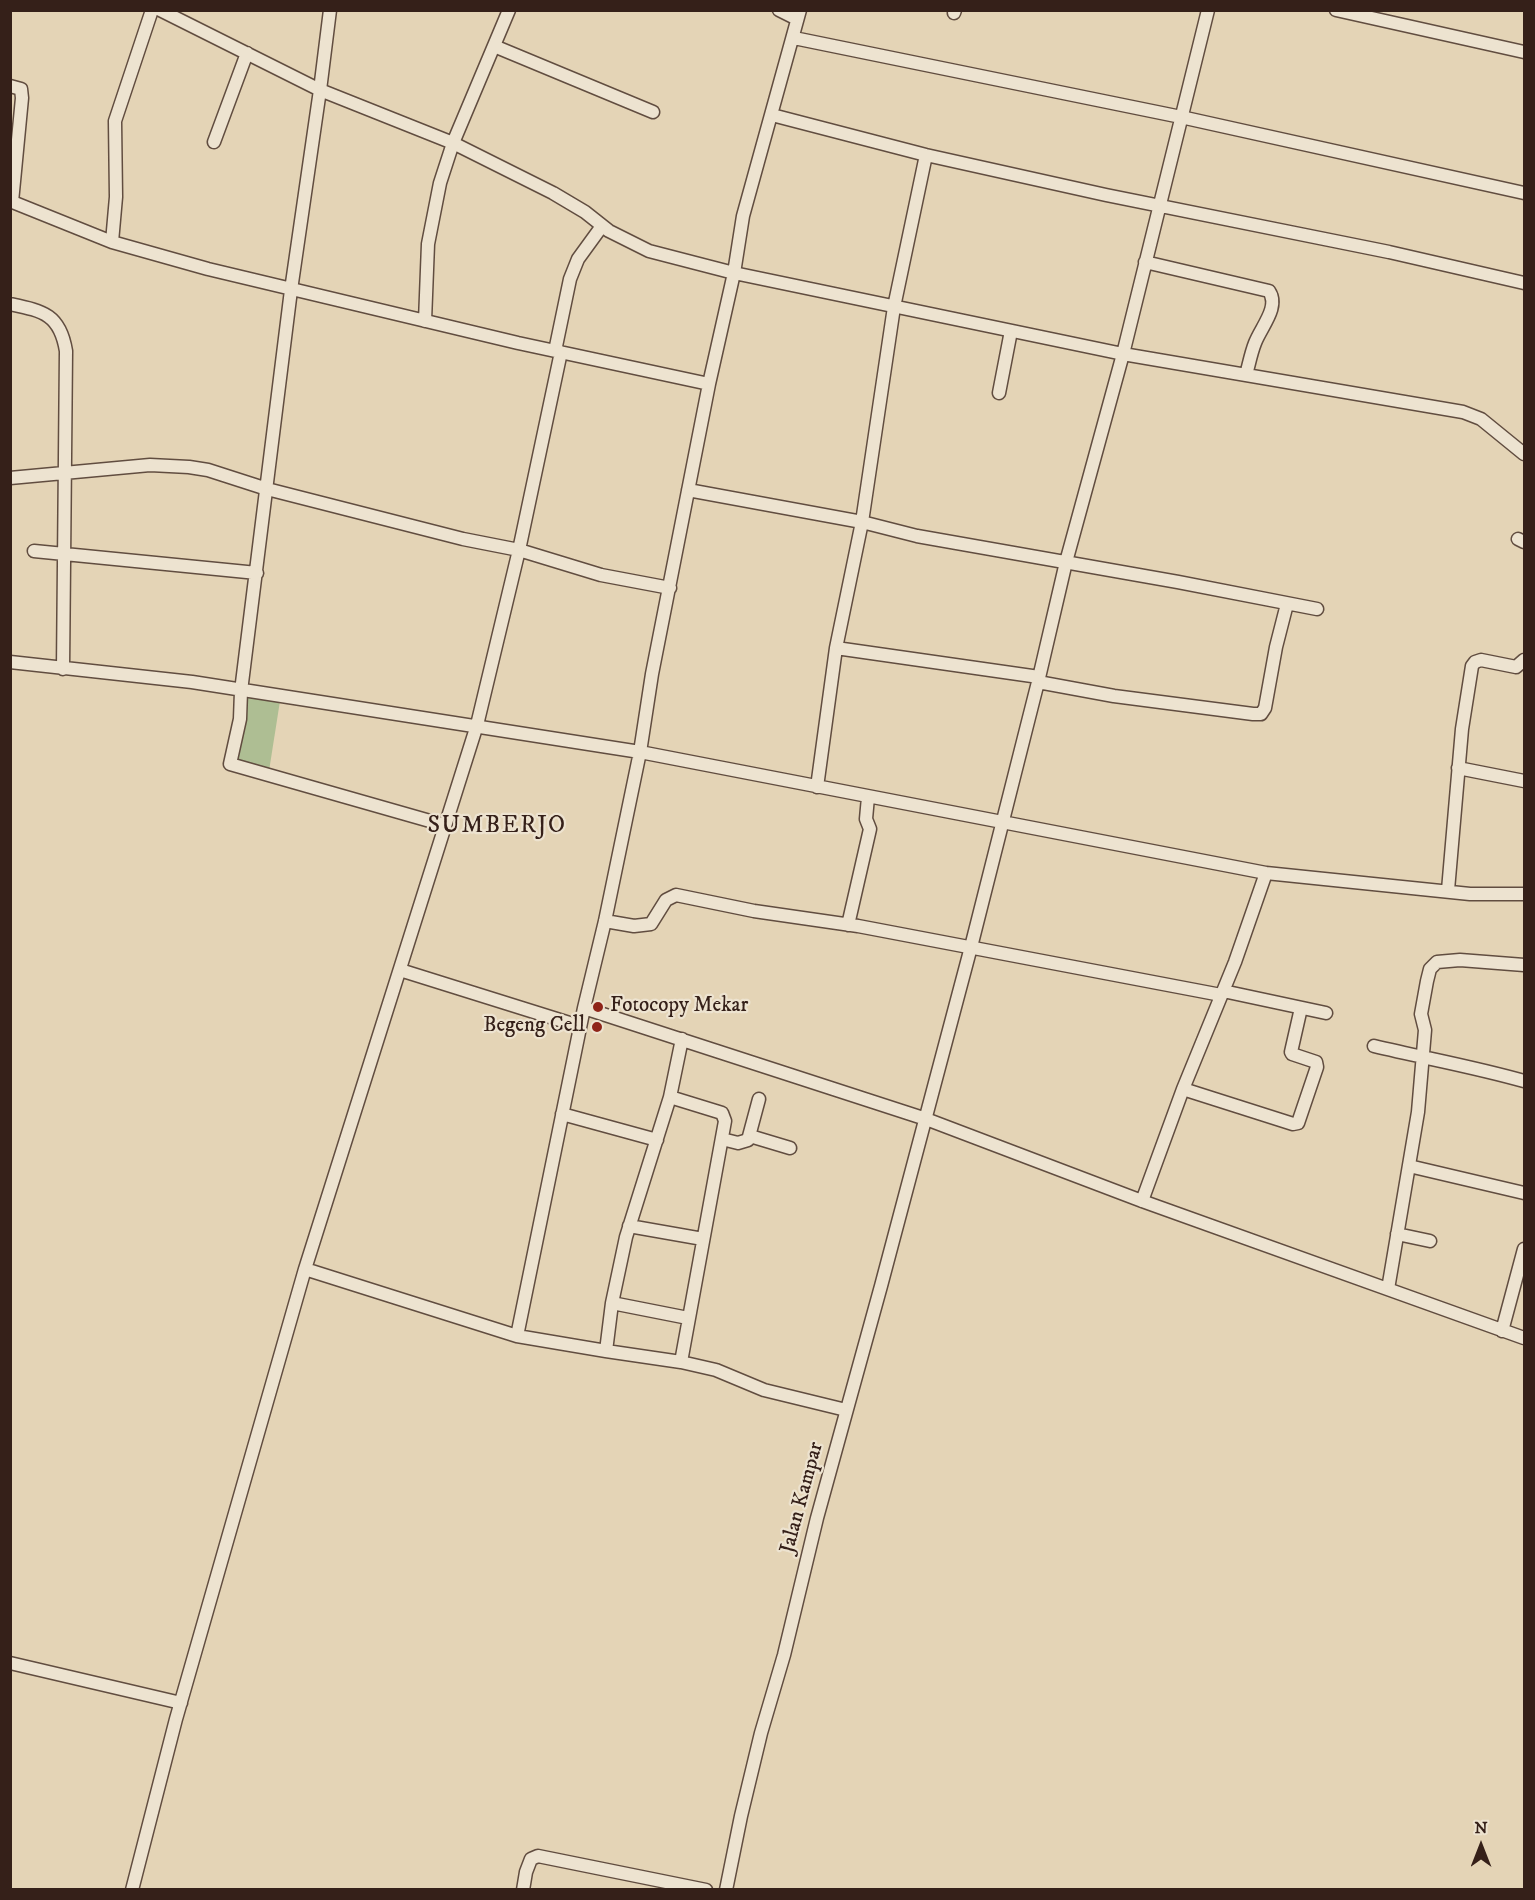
<!DOCTYPE html>
<style>
body{margin:0}
#map{position:relative;width:1535px;height:1900px;overflow:hidden;background:#e4d4b6;font-family:"IM FELL DW Pica",serif}
canvas{display:block}
.frame{position:absolute;inset:0;border:12px solid #352019;pointer-events:none}
.north{position:absolute;left:1451px;top:1816px;width:60px;height:60px;-webkit-text-stroke:4px #ede3d0;paint-order:stroke;rotate:0deg;font-size:16px;font-weight:700;line-height:24px;text-align:center;color:#352019}
.north::after{content:'';display:block;margin:auto;width:21px;height:27px;background:#352019;clip-path:polygon(50% 0,100% 100%,50% 72%,0 100%)}
</style>
<div id="map">
<canvas width="1535" height="1900"></canvas>
<div class="frame"></div>
<div class="north">N</div>
</div>
<script>
const c = document.querySelector('canvas').getContext('2d');
c.lineJoin = 'round';
function fillPath(path, color) { c.fillStyle = color; c.fill(path, 'evenodd'); }
function trace(path, color, width, dash) { c.strokeStyle = color; c.lineWidth = width; c.lineCap = dash ? 'butt' : 'round'; c.setLineDash(dash || []); c.stroke(path); }
function drawText(font, color, halo, rows, align = 'center') {
  c.font = font + ' "IM FELL DW Pica",serif'; c.lineWidth = 4.5; c.setLineDash([]); c.textBaseline = 'middle'; c.strokeStyle = halo; c.fillStyle = color; for (const [text, x, y, turn = 0] of rows) {
    c.save(); c.translate(x, y); c.rotate((+turn || 0) * Math.PI / 180); c.textAlign = isNaN(turn) ? turn : align; if (halo) c.strokeText(text, 0, 0); c.fillText(text, 0, 0); c.restore();
  }
}
fillPath(new Path2D(`
 M 243,694 L 280,701 L 269,771 L 234,764 Z`), '#aebe93');
const minor = new Path2D(`
 M 160,10 L 320,90 L 453,143 L 553,193 L 585,212 L 609,231 L 649,251 L 734,273 L 1123,354 L 1463,412 L 1481,419 L 1524,454
 M 330,10 L 320,90 L 291,290 L 241,691 L 240,719 L 230,764 L 444,825
 M 779,10 L 797,19
 M 800,10 L 743,216 L 734,273 L 709,384 L 652,674 L 640,752 L 1266,873 L 1470,894 L 1524,894
 M 1336,10 L 1524,52
 M 954,13 L 955,10
 M 794,38 L 1181,117 L 1524,193
 M 494,46 L 653,112
 M 10,86 L 21,89 L 22,98 L 12,202
 M 772,115 L 926,155 L 1106,195 L 1389,252 L 1524,283
 M 214,142 L 247,53
 M 10,201 L 112,242 L 208,269 L 518,343 L 709,384
 M 112,242 L 116,197 L 115,121 L 152,10
 M 1145,262 L 1269,291 C 1280,307 1261,327 1255,343 C 1251,353 1249,364 1246,375
 M 10,304 C 43,311 60,314 66,351 L 63,669
 M 425,321 L 428,244 L 440,183 L 453,143 L 509,10
 M 555,351 L 570,279 L 578,259 L 602,226
 M 999,393 L 1011,331
 M 10,478 L 150,465 L 189,467 L 208,470 L 267,489 L 463,539 L 519,550 L 601,575 L 670,588
 M 688,490 L 862,522 L 917,536 L 1178,582 L 1317,609
 M 1518,539 L 1524,542
 M 34,551 L 257,573
 M 836,648 L 1039,677
 M 10,662 L 192,682 L 640,752 L 605,921 L 584,1008 L 926,1119 L 1142,1201 L 1524,1338
 M 1038,682 L 1114,696 L 1253,714 L 1261,714 L 1265,708 L 1276,647 L 1287,604
 M 1458,768 L 1524,781
 M 817,787 L 836,648 L 862,522 L 894,307 L 926,155
 M 1448,890 L 1462,729 L 1472,666 L 1475,662 L 1481,660 L 1516,667 L 1524,660
 M 605,921 L 634,926 L 651,924 L 666,900 L 676,895 L 754,911 L 858,926 L 1221,995
 M 848,925 L 870,829 L 866,819 L 868,797
 M 400,970 L 579,1026
 M 1223,991 L 1326,1013
 M 1374,1046 C 1424,1058 1475,1067 1524,1081
 M 1183,1089 L 1293,1124 L 1298,1123 L 1317,1067 L 1316,1062 L 1292,1054 L 1291,1052 L 1301,1008
 M 670,1097 L 722,1113 L 725,1121 L 681,1362
 M 562,1114 L 657,1140
 M 750,1136 L 790,1148
 M 722,1139 L 738,1143 L 748,1140 L 759,1099
 M 1409,1166 L 1524,1193
 M 1142,1201 L 1183,1089 L 1235,962 L 1266,873
 M 629,1226 L 703,1239
 M 1397,1234 L 1430,1241
 M 305,1269 L 517,1336 L 606,1351 L 681,1362 L 716,1370 L 764,1390 L 846,1410
 M 1388,1289 L 1418,1112 L 1425,1030 L 1421,1014 L 1427,981 L 1430,969 L 1437,962 L 1460,960 L 1524,965
 M 612,1303 L 688,1318
 M 1502,1331 L 1524,1249
 M 517,1336 L 584,1008
 M 606,1351 L 612,1303 L 626,1237 L 670,1097 L 682,1039
 M 10,1663 L 181,1703
 M 132,1890 L 176,1719 L 305,1269 L 477,725 L 519,550 L 561,352
 M 523,1890 L 526,1872 L 531,1859 L 538,1856 L 706,1890
 M 726,1890 L 741,1816 L 761,1733 L 784,1655 L 817,1518 L 881,1286 L 971,947 L 1038,682 L 1066,562 L 1123,354 L 1208,10`);
trace(minor, '#614d40', 15);
trace(minor, '#ede3d0', 12);
for (const [x, y, r, color] of [
 [598,1007,6,"#8f2418"],
 [597,1027,6,"#8f2418"]
]) { const dot = new Path2D(); dot.arc(x, y, r, 0, 2 * Math.PI); c.fillStyle = color; c.fill(dot); trace(dot, '#ede3d0', 2); }
drawText('21px', '#352019', '#ede3d0', [
 ["Fotocopy Mekar",610,1007],
 ["Begeng Cell",585,1027,"right"]
], 'left');
drawText('21px', '#352019', '#ede3d0', [
 ["Jalan Kampar",803,1498,-75]
]);
c.letterSpacing = '1.5px';
drawText('24px', '#352019', '#ede3d0', [
 ["SUMBERJO",497,827]
]);
c.letterSpacing = '0px';
</script>
